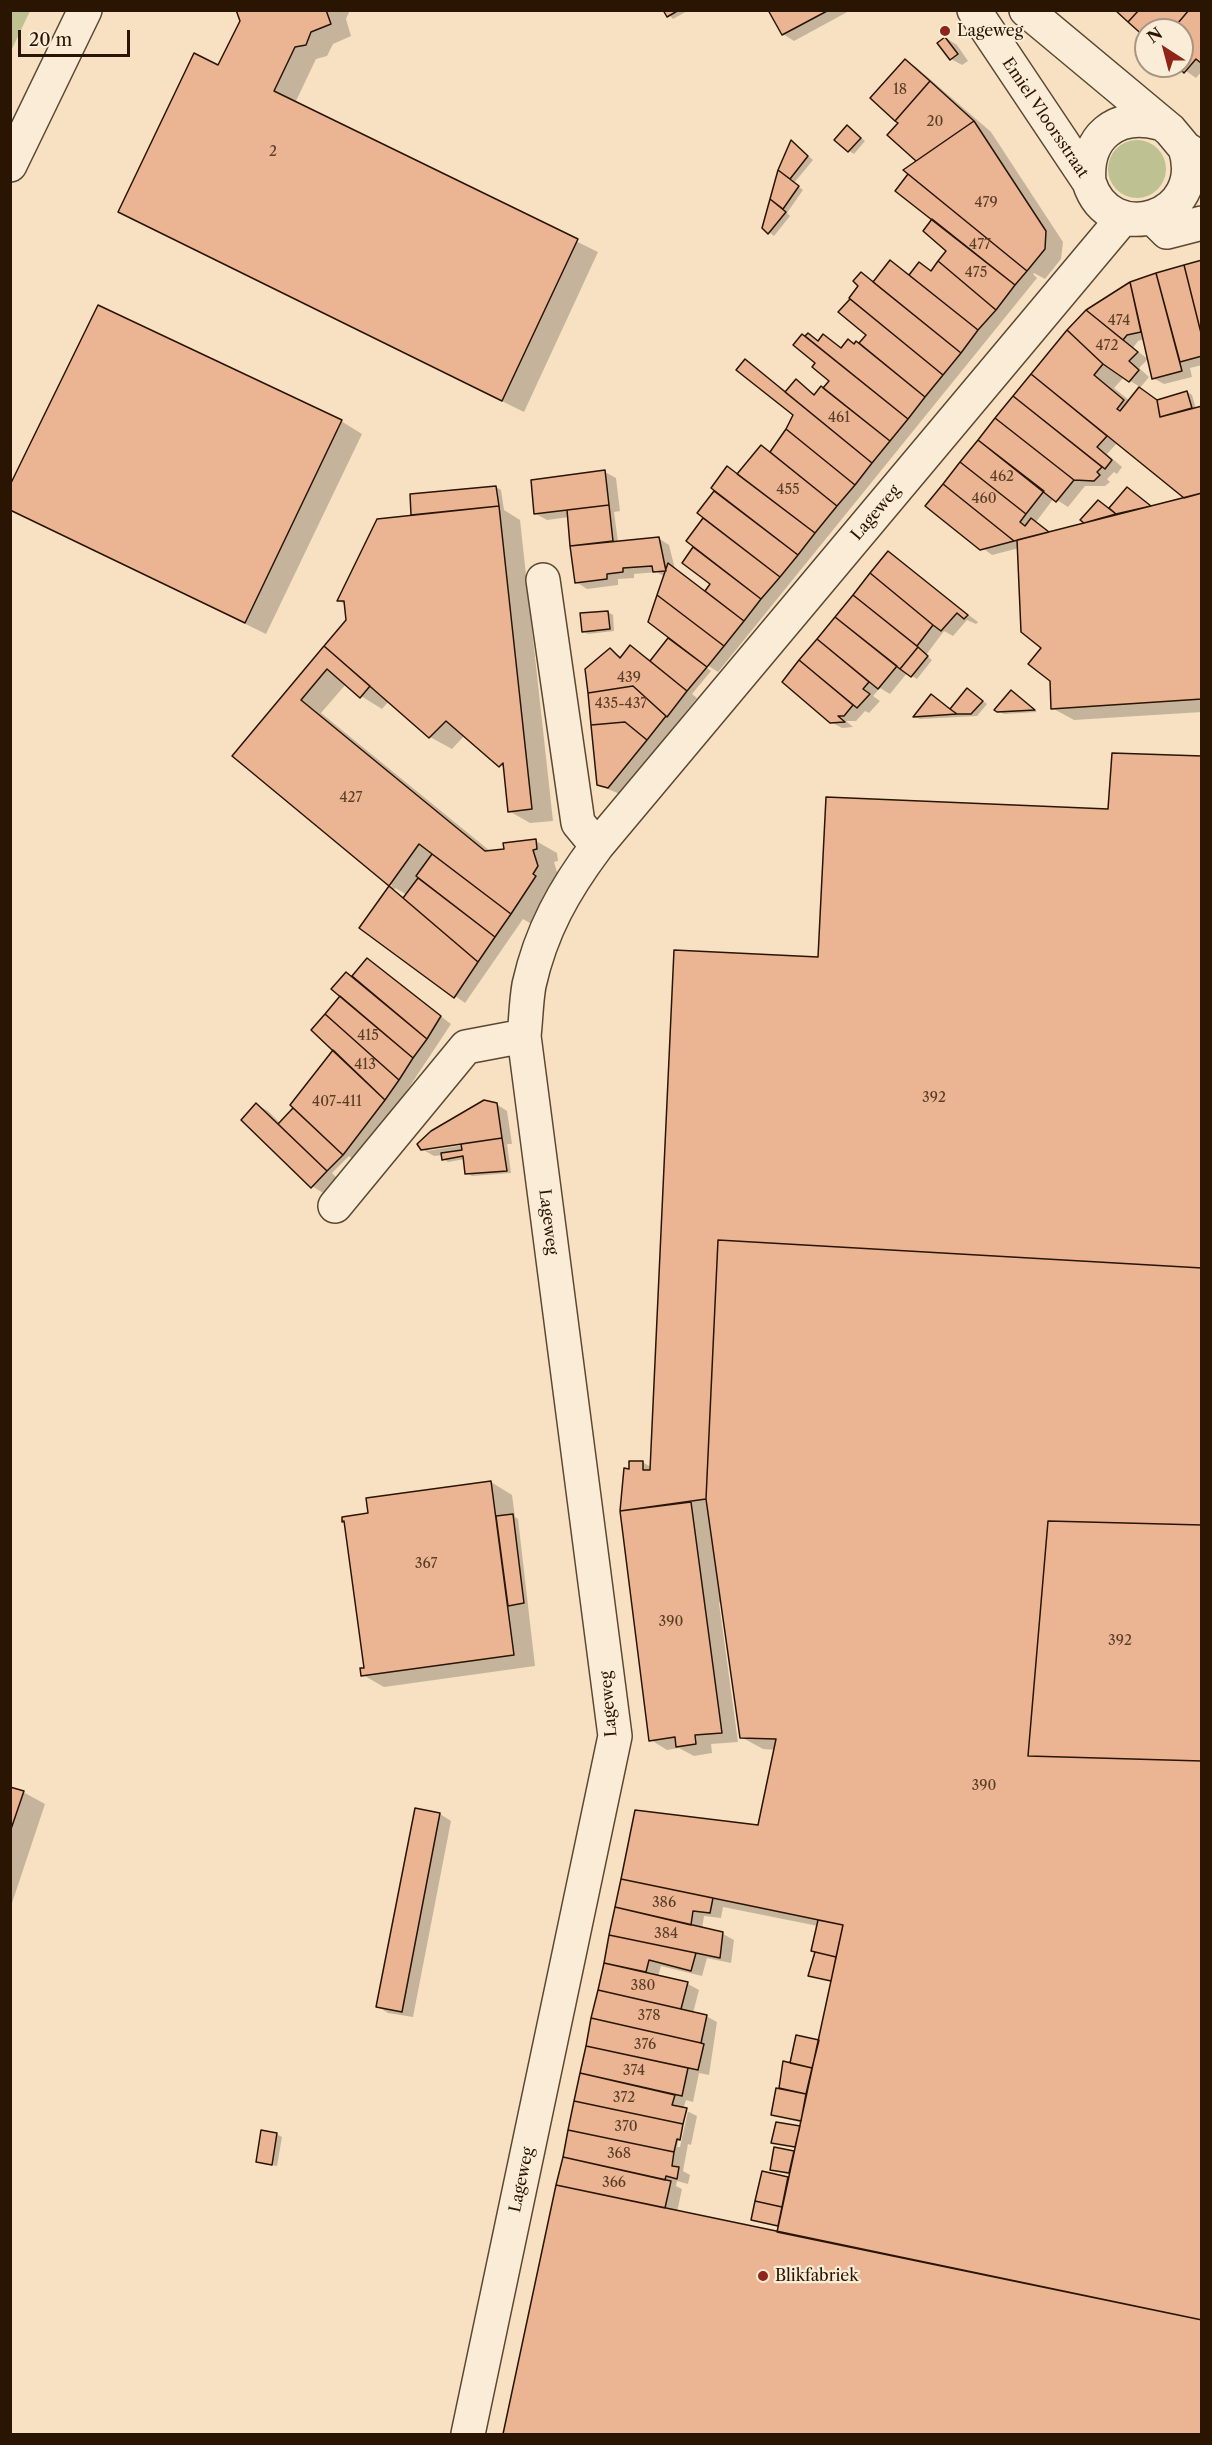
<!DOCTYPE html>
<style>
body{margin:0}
#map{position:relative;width:1212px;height:2445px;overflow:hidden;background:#f7e1c2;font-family:"Libre Caslon Text",serif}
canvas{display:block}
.frame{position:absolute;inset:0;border:12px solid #291502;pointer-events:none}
.north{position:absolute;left:1134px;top:18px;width:60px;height:60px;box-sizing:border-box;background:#faecd7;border:2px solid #a69682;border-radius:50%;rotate:324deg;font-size:16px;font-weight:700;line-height:24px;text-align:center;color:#291502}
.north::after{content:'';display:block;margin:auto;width:21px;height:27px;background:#8f2418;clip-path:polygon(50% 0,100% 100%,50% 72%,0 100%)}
.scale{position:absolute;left:18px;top:30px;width:112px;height:27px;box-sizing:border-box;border:3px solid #291502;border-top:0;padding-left:8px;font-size:18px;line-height:21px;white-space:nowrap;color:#291502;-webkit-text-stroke:4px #faecd7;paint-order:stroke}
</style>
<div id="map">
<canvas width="1212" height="2445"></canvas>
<div class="frame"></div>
<div class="north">N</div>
<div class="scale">20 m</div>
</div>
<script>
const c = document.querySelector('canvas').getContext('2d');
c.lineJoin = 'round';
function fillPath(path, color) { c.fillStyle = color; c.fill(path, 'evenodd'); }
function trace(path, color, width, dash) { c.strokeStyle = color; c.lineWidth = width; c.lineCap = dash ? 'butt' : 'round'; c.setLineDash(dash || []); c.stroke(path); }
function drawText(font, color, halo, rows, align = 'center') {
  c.font = font + ' "Libre Caslon Text",serif'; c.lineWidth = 4.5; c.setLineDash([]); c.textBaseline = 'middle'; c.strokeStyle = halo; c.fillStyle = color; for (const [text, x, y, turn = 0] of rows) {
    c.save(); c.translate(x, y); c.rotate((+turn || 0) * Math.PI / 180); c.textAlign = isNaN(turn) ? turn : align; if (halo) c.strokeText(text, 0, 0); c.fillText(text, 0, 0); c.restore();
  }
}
fillPath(new Path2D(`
 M 11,10 L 30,11 L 11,51 L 10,11 Z
 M1108 169a29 29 0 1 1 58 0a29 29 0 1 1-58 0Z`), '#bec292');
fillPath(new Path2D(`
 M 237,10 L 350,10 L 346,19 L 351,36 L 333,44 L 327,56 L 316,59 L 295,103 L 598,252 L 524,412 L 120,212 L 219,68 L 242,21 Z
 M 665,10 L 689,10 L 673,19 Z
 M 770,10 L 851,10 L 794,41 L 783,34 Z
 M 1117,10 L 1202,10 L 1202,71 L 1196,78 L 1179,66 L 1182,66 L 1182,30 L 1146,30 L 1146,36 Z
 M 946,38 L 957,45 L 968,61 L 962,65 L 951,59 Z
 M 905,60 L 916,67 L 991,132 L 1063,242 L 1061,259 L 1045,279 L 1034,273 L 1033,274 L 1037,278 L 718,672 L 707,665 L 706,667 L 711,671 L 692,694 L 697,698 L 620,794 L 610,790 L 598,784 L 610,650 L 622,657 L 631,647 L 652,661 L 670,638 L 665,577 L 657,572 L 634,574 L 634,578 L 618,579 L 618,585 L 587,589 L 576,582 L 569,517 L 547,520 L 536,514 L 605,472 L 616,478 L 620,511 L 614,512 L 618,542 L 658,538 L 669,545 L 675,569 L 706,592 L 712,584 L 684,562 L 696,547 L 688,541 L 705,518 L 699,513 L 716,490 L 739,475 L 761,447 L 771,453 L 795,415 L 745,361 L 787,392 L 796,381 L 816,395 L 831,381 L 817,362 L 806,338 L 808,335 L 819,342 L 824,336 L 842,348 L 848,341 L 859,344 L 868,335 L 840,311 L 861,286 L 862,274 L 874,282 L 891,262 L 911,275 L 932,272 L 948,250 L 934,219 L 918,161 L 889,135 L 900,123 Z
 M 852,130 L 865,141 L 854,154 L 849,151 Z
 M 796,145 L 813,160 L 794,183 L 803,190 L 787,213 L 790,216 L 774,236 L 763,227 L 780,170 Z
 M 1202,262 L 1202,365 L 1190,368 L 1192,377 L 1164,384 L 1153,378 L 1144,339 L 1138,341 L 1133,348 L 1148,359 L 1139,368 L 1149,377 L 1139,389 L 1160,401 L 1187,392 L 1192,395 L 1196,409 L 1202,407 L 1202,712 L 1074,720 L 1052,708 L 1051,681 L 1019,548 L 992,555 L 927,506 L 1032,375 L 1087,311 L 1131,284 ZM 1124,377 L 1140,387 L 1130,401 L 1114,388 ZM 1118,442 L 1187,498 L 1152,507 L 1127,489 L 1110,509 L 1084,522 L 1088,524 L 1051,533 L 1036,522 L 1054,498 L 1068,507 L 1085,486 L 1105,486 L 1110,482 L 1107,479 L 1114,472 L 1117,474 L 1122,467 L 1107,454 Z
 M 341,421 L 362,434 L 266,634 L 10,509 Z
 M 496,487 L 501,490 L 504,510 L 520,520 L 553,821 L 530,823 L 509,811 L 505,768 L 465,735 L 452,749 L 430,737 L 389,701 L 382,709 L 361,696 L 346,684 L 321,713 L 490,851 L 505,850 L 536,841 L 557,853 L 558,861 L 554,862 L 559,879 L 533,925 L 523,919 L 465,1003 L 361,928 L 392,885 L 234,756 L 347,621 L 346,605 L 339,601 L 416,517 L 412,514 ZM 395,888 L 407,895 L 404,898 L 394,890 Z
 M 888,553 L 978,622 L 976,624 L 967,620 L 953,636 L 944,631 L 926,655 L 932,660 L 917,679 L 907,673 L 890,694 L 880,688 L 873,696 L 880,701 L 869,713 L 865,711 L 856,721 L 846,721 L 853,727 L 842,728 L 831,722 L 784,681 Z
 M 608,612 L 613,615 L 614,631 L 588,634 L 583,631 Z
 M 972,693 L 987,704 L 977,716 L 920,719 L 915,717 L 951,710 Z
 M 1017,695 L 1037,712 L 1004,714 L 997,710 Z
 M 1202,758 L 1202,2434 L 504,2434 L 636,1811 L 759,1826 L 776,1750 L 763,1749 L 741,1737 L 722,1603 L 719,1603 L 738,1742 L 711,1744 L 712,1753 L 694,1756 L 679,1748 L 667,1750 L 651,1740 L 621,1507 L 630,1471 L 642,1462 L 651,1467 L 819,959 L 1110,811 ZM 723,1907 L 818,1926 L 813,1951 L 816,1953 L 809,1976 L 833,1982 L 820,2042 L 791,2065 L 785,2063 L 773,2115 L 802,2123 L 799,2127 L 773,2142 L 797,2148 L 796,2154 L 794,2152 L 771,2170 L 791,2175 L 790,2180 L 763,2173 L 752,2219 L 780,2227 L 779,2233 L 677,2212 L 682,2189 L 676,2186 L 677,2181 L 688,2184 L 690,2175 L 683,2171 L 688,2144 L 691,2145 L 697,2116 L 683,2109 L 686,2100 L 693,2102 L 699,2073 L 709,2075 L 717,2022 L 706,2016 L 693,2013 L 699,1990 L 688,1984 L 658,1976 L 661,1966 L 702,1976 L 707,1958 L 731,1963 L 734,1940 L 723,1934 L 702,1929 L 704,1916 L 721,1918 ZM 685,2111 L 688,2111 L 680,2147 L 677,2147 Z
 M 367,960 L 451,1024 L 396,1107 L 354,1160 L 349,1156 L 332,1173 L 337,1178 L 323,1193 L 312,1186 L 257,1105 L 268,1111 L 281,1124 L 293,1110 L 299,1113 L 335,1050 L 346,974 L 354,977 Z
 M 496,1104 L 507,1111 L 512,1144 L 507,1144 L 511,1173 L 472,1176 L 467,1173 L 465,1159 L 448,1162 L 443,1159 L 443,1155 L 434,1156 L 422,1149 ZM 469,1142 L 469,1144 L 427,1151 L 430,1148 Z
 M 491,1482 L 512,1495 L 515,1517 L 518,1519 L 535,1666 L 384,1687 L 363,1675 Z
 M 10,1788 L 23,1792 L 45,1804 L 10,1909 Z
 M 416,1810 L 440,1814 L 451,1821 L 413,2017 L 388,2013 L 377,2006 Z
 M 276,2134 L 282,2137 L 277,2166 L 263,2164 L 258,2161 Z`), '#0003');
const building = new Path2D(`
 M 236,10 L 326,10 L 331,24 L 311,32 L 306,45 L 295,47 L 274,91 L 578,239 L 502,401 L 118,212 L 194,53 L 218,65 L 240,21 Z
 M 663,10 L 679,10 L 667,17 Z
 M 768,10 L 829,10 L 782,35 Z
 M 1115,10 L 1139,10 L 1128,22 Z
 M 1139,10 L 1189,10 L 1172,30 L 1146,30 L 1146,38 L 1128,22 Z
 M 1189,10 L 1202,10 L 1202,64 L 1196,59 L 1184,73 L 1177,66 L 1182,66 L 1182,30 L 1172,30 Z
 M 945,37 L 958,54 L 950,60 L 937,43 Z
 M 905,59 L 930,81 L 895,121 L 870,98 Z
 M 930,81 L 974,121 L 916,161 L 887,135 L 898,123 L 895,121 Z
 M 974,121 L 1046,231 L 1045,249 L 1027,271 L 903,170 Z
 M 847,125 L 861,138 L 848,152 L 834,140 Z
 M 791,140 L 808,156 L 790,179 L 778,170 Z
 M 778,170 L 799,186 L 783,209 L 770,199 Z
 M 908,174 L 1027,271 L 1015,285 L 895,191 Z
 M 770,199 L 786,212 L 768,234 L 762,228 Z
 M 932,219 L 1015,285 L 996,310 L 938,261 L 946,251 L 923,231 Z
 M 890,260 L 978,330 L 961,353 L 873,282 Z
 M 1202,260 L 1202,337 L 1184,265 Z
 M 938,261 L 996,310 L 978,330 L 909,275 L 919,262 L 931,271 Z
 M 1184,265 L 1202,337 L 1202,356 L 1180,362 L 1156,273 Z
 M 861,272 L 961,353 L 943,375 L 849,298 L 858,286 L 853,281 Z
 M 1156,273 L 1182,371 L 1152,379 L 1130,282 Z
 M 1130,282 L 1141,332 L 1127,335 L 1123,340 L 1086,310 Z
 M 850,299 L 943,375 L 925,397 L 859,343 L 866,335 L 838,312 Z
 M 98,305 L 342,420 L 245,623 L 10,510 L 10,485 Z
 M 1086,310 L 1138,352 L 1129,361 L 1139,370 L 1129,382 L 1103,364 L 1067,330 Z
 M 1067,330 L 1103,364 L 1094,375 L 1124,400 L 1117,409 L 1120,411 L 1139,387 L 1157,400 L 1160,417 L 1202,406 L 1202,493 L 1184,498 L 1031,374 Z
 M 808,333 L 818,341 L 823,334 L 841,348 L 848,339 L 854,344 L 856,341 L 925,397 L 908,419 L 805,336 Z
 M 802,334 L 908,419 L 890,441 L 823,388 L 829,381 L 812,367 L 815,363 L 793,345 Z
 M 745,359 L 872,463 L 855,485 L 786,429 L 793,415 L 736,370 Z
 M 1031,374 L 1107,436 L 1097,447 L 1112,460 L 1105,469 L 1013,396 Z
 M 796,379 L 814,395 L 821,386 L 890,441 L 872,463 L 785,392 Z
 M 1187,391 L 1192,408 L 1160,417 L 1157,400 Z
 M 1013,396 L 1102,467 L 1097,472 L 1100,475 L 1094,481 L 1074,480 L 995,418 Z
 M 995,418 L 1074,480 L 1056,502 L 978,440 Z
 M 786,429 L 855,485 L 837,506 L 770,452 Z
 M 978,440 L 1044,491 L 1026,514 L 960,462 Z
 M 761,445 L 837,506 L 815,533 L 737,474 Z
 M 960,462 L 1026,514 L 1020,522 L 1025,526 L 1031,518 L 1049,532 L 1014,541 L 943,484 Z
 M 727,466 L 815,533 L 798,555 L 711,488 Z
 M 605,470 L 609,505 L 534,514 L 531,480 Z
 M 943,484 L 1014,541 L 980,550 L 925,506 Z
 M 496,486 L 499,506 L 411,515 L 410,494 Z
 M 1127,487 L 1151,506 L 1116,514 L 1109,508 Z
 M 714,491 L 798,555 L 780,577 L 697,513 Z
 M 1202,493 L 1202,699 L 1051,709 L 1050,681 L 1028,664 L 1041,648 L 1021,632 L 1017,540 Z
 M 1098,500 L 1116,514 L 1084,523 L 1080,520 Z
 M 609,505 L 613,541 L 570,546 L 567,510 Z
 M 499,506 L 532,809 L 508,812 L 503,763 L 499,767 L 446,721 L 429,738 L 324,646 L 346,620 L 344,601 L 337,601 L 377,519 Z
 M 703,518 L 780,577 L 761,599 L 686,541 Z
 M 659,537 L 666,571 L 653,572 L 652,566 L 623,568 L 623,572 L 607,574 L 607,579 L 575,583 L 570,546 Z
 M 693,547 L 761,599 L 744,621 L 705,591 L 710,584 L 682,563 Z
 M 888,551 L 968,615 L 964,619 L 957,613 L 941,631 L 933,625 L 870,573 Z
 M 668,563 L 744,621 L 724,646 L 657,595 Z
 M 870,573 L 933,625 L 917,646 L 853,595 Z
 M 657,595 L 724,646 L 707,667 L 648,622 Z
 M 853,595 L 918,647 L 900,669 L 835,617 Z
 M 608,611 L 610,629 L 582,632 L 580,613 Z
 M 835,617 L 897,666 L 878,689 L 817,639 Z
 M 668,638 L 707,667 L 687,691 L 650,661 Z
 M 817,639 L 869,682 L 863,689 L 870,694 L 857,708 L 799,660 Z
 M 630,645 L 687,691 L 667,717 L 633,686 L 588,693 L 585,669 L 610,648 L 620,658 Z
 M 324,646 L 370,686 L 360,698 L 327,669 L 301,700 L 485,851 L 504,849 L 503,843 L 536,839 L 537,849 L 533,850 L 538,866 L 533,874 L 536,876 L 511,914 L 419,844 L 389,886 L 232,756 Z
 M 918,647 L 928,656 L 911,677 L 900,669 Z
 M 799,660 L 853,705 L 844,716 L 838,716 L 845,722 L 830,723 L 782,682 Z
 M 633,686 L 666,716 L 647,740 L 625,722 L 591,725 L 588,693 Z
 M 967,688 L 983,701 L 971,714 L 957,714 L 950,709 Z
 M 1011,690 L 1035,710 L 997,712 L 994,710 Z
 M 931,694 L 950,709 L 957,714 L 913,717 Z
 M 625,722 L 647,740 L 608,788 L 597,785 L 591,725 Z
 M 1112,753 L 1202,756 L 1202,1268 L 718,1240 L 706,1499 L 620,1511 L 624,1468 L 629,1469 L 629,1461 L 643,1461 L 643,1470 L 650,1470 L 674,950 L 818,957 L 826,797 L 1108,809 Z
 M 432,854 L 511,914 L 495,937 L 416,876 Z
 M 418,878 L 495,937 L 478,962 L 403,898 Z
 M 389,886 L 478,962 L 454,998 L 359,928 Z
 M 367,958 L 441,1016 L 427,1039 L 352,976 Z
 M 346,972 L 427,1039 L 413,1058 L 331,989 Z
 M 340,996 L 413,1058 L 399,1080 L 325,1014 Z
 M 325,1014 L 399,1080 L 385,1100 L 311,1030 Z
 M 333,1050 L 385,1100 L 343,1155 L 290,1105 Z
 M 484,1100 L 497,1103 L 502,1138 L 421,1150 L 417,1144 L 431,1131 Z
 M 256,1103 L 327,1171 L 311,1188 L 241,1120 Z
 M 293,1108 L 343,1155 L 327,1171 L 278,1124 Z
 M 502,1138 L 507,1171 L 465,1174 L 463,1156 L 442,1160 L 441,1153 L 462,1150 L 461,1144 Z
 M 718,1240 L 1202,1268 L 1202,1525 L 1048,1521 L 1028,1756 L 1202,1761 L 1202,2320 L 777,2232 L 843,1925 L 621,1879 L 635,1810 L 758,1825 L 776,1739 L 740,1738 L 706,1499 Z
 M 491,1481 L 514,1655 L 361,1676 L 360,1668 L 364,1668 L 344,1521 L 342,1522 L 342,1517 L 368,1513 L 366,1498 Z
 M 691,1502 L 722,1733 L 695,1735 L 696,1744 L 676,1747 L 675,1737 L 649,1741 L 620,1511 Z
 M 513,1514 L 524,1603 L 508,1606 L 496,1516 Z
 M 1048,1521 L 1202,1525 L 1202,1761 L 1028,1756 Z
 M 10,1787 L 24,1791 L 10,1832 Z
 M 415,1808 L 440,1813 L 402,2012 L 376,2007 Z
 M 621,1879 L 713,1898 L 710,1913 L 693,1911 L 691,1925 L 615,1907 Z
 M 615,1907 L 723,1932 L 720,1958 L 609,1935 Z
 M 818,1920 L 843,1925 L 836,1957 L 811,1951 Z
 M 609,1935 L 696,1953 L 691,1971 L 649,1960 L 646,1972 L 604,1963 Z
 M 815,1952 L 836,1957 L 831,1981 L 808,1976 Z
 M 604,1963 L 688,1982 L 681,2009 L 598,1990 Z
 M 598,1990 L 707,2015 L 701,2043 L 591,2018 Z
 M 591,2018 L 701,2043 L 704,2044 L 698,2070 L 586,2046 Z
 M 796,2035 L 819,2040 L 812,2068 L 790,2063 Z
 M 586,2046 L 688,2068 L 682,2096 L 580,2073 Z
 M 783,2061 L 812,2068 L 806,2094 L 779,2088 Z
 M 580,2073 L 675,2095 L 672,2105 L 687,2108 L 683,2124 L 574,2101 Z
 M 776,2088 L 806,2094 L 801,2121 L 771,2115 Z
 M 574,2101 L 683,2124 L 680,2140 L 677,2139 L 674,2152 L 568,2130 Z
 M 776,2122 L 800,2126 L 795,2147 L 771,2143 Z
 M 261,2130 L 277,2133 L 272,2165 L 256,2162 Z
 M 568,2130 L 674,2152 L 672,2166 L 679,2167 L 677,2179 L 666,2176 L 665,2180 L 563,2157 Z
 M 774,2147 L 794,2151 L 789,2173 L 770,2170 Z
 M 563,2157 L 671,2181 L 665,2208 L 556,2185 Z
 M 762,2171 L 788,2177 L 782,2207 L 755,2201 Z
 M 556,2185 L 1202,2320 L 1202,2434 L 503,2434 Z
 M 755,2201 L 782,2207 L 778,2226 L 751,2220 Z`);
fillPath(building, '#ebb493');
trace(building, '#291502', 1.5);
const minor = new Path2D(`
 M 974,10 L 1089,182 C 1110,249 1208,218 1185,148
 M 1026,10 L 1170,130 L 1185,148 L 1202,159
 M 10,165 L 85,10
 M 1089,182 C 1085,137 1116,112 1159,123
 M 1153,218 L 1167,232 L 1202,223
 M 543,580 L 578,823 L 597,846
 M 335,1206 L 466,1047 L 524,1036
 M 468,2434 L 615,1736 L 524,1036 C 526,1019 526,1002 529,985 C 541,931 564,890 597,846 L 1123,218`);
trace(minor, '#5c4832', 36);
trace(minor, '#faecd7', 33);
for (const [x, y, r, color] of [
 [945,31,6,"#8f2418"],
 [763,2276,6,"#8f2418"]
]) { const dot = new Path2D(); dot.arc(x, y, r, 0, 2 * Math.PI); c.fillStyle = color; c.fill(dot); trace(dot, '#faecd7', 2); }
drawText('14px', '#5a3d26', null, [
 ["18",900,90],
 ["20",935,122],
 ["2",273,152],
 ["479",986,203],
 ["477",980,245],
 ["475",976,273],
 ["474",1119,321],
 ["472",1107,346],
 ["461",839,418],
 ["462",1002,477],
 ["455",788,490],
 ["460",984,499],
 ["439",629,678],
 ["435-437",621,704],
 ["427",351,798],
 ["415",368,1036],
 ["413",365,1065],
 ["392",934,1098],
 ["407-411",337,1102],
 ["367",426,1564],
 ["390",671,1622],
 ["392",1120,1641],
 ["390",984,1786],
 ["386",664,1903],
 ["384",666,1934],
 ["380",643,1986],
 ["378",649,2016],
 ["376",645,2045],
 ["374",634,2071],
 ["372",624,2098],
 ["370",626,2127],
 ["368",619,2154],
 ["366",614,2183]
]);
drawText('16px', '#291502', '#faecd7', [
 ["Lageweg",957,31],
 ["Blikfabriek",775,2276]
], 'left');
drawText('16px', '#291502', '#faecd7', [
 ["Emiel Vloorsstraat",1045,118,56],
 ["Lageweg",876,513,-50],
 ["Lageweg",548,1222,83],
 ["Lageweg",609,1704,-95],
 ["Lageweg",522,2180,-78]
]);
</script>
